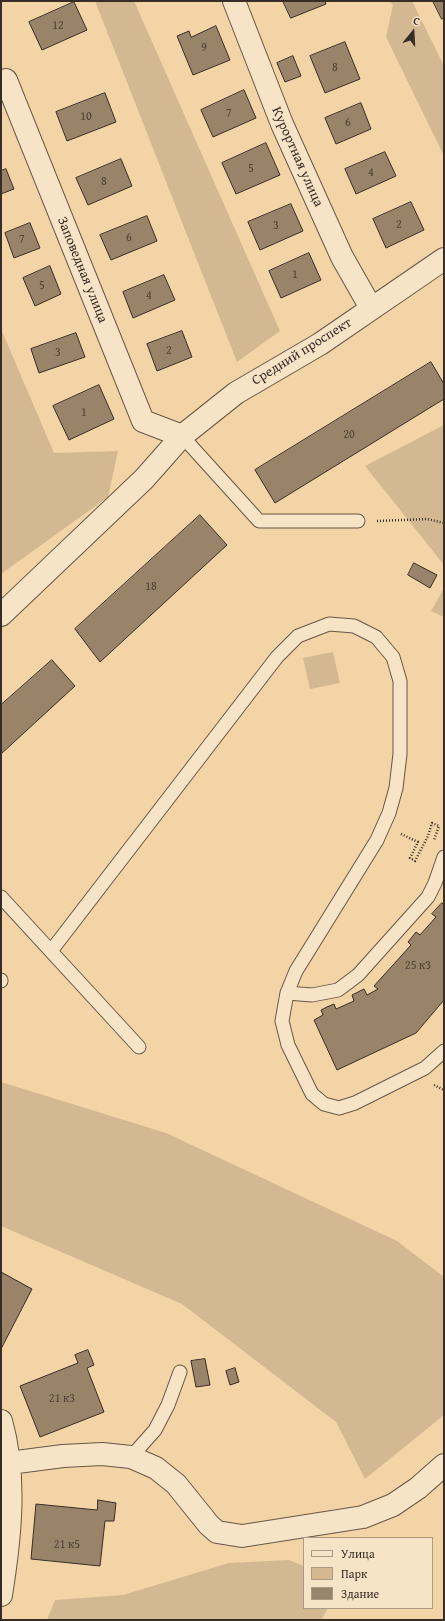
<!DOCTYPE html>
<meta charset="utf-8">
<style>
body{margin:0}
#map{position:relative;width:445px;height:1621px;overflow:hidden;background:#f3d4a7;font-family:"Gentium Book Plus",serif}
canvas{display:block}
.frame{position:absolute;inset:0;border:2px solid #382d26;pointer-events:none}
.legend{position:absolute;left:303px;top:1537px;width:130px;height:72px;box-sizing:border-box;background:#f7e3c6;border:1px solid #ab9a86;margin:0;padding:5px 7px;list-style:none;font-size:12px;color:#382d26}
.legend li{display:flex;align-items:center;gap:8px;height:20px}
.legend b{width:20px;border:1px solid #ab9a86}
.north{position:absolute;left:393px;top:12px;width:40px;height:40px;-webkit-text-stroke:3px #f7e3c6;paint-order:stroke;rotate:18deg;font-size:11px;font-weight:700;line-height:16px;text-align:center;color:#382d26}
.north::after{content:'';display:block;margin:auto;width:14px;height:18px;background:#382d26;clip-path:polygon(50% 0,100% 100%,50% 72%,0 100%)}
</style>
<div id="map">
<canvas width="445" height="1621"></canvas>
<div class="frame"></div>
<ul class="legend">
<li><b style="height:5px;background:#f7e3c6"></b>Улица</li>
<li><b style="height:11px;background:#d3b891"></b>Парк</li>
<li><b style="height:11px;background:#998469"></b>Здание</li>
</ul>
<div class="north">С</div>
</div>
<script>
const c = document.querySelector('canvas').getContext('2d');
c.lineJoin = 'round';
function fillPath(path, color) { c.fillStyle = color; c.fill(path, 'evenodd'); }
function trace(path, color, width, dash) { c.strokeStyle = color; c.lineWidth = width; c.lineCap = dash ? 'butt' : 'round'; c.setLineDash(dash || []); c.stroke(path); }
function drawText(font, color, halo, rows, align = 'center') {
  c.font = font + ' "Gentium Book Plus",serif'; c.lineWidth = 3.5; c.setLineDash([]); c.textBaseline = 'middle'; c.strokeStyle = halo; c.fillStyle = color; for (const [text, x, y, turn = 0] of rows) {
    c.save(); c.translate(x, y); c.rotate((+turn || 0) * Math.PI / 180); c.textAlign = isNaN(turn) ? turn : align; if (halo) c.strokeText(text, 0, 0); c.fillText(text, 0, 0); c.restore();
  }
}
fillPath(new Path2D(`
 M 95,1 L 134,1 L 280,331 L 237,362 Z
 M 390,1 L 412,1 L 444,66 L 444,156 L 386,37 L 393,5 Z
 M 1,329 L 54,453 L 118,451 L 108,497 L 1,574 Z
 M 444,425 L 444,565 L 365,466 Z
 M 444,588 L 444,617 L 431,611 Z
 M 333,652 L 340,683 L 310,689 L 303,658 Z
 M 1,1082 L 166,1133 L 397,1241 L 444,1277 L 444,1415 L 365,1479 L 336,1422 L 182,1304 L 1,1226 Z
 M 289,1560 L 304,1566 L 304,1608 L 328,1608 L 321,1620 L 47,1620 L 55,1600 L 123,1595 L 229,1563 Z`), '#d3b891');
const building = new Path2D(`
 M 283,1 L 325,1 L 326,4 L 291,18 Z
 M 433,1 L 444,1 L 444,18 L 442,19 Z
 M 74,2 L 87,30 L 42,50 L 29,22 Z
 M 216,26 L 230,60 L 193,75 L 177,36 L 189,31 L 191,37 Z
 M 345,42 L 360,79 L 325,93 L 310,56 Z
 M 293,56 L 301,76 L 285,82 L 277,63 Z
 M 244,90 L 256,118 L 213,137 L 201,110 Z
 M 105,93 L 116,122 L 67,141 L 56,112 Z
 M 361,103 L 371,129 L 336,144 L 325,118 Z
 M 266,143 L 280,175 L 236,194 L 222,163 Z
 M 385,152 L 396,176 L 356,194 L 345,169 Z
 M 121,159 L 132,186 L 88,205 L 76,178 Z
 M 6,169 L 14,189 L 1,194 L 1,171 Z
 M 411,202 L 424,230 L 386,248 L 373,219 Z
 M 291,204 L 303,231 L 260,250 L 248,222 Z
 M 147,216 L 157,241 L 111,260 L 100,235 Z
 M 30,223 L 40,248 L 14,258 L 5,233 Z
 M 309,253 L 321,280 L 281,298 L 269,271 Z
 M 50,266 L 61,294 L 35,306 L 23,278 Z
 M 164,275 L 175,300 L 133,318 L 123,292 Z
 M 182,331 L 192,357 L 157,371 L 147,344 Z
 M 76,333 L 85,357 L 39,373 L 31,349 Z
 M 431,362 L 444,384 L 444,399 L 275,503 L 255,470 Z
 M 99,385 L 114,419 L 69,440 L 53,406 Z
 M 200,515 L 227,545 L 100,662 L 75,629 Z
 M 414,563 L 437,575 L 430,588 L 408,575 Z
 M 52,660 L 75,686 L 1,754 L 1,705 Z
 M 442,903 L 444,905 L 444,1000 L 416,1033 L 337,1070 L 314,1020 L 323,1015 L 321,1010 L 327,1007 L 334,1004 L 336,1009 L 354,1001 L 352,995 L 364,989 L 367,995 L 378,989 L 374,986 L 411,945 L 408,942 L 416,932 L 420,935 L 436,917 L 432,914 Z
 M 1,1272 L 32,1289 L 1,1349 Z
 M 88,1350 L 94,1365 L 87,1368 L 104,1412 L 40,1437 L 20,1386 L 78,1363 L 75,1355 Z
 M 205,1359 L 210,1385 L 196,1387 L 191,1361 Z
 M 235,1368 L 239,1382 L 230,1385 L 226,1371 Z
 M 98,1500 L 116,1503 L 114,1521 L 105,1521 L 100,1566 L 31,1559 L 36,1504 L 97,1510 Z`);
fillPath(building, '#998469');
trace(building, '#382d26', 1);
const lane = new Path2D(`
 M 182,436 L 259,521 L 358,521
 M 1,897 L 139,1047
 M 51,951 L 277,657 L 298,636 L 329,624 L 354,626 L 376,637 L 393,657 L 400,681 L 400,754 L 396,788 L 389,813 L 377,840 L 296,971 L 287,993 L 282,1021 L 288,1045 L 312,1094 L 324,1104 L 339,1108 L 355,1103 L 425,1068 L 444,1051
 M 1,980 L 1,981
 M 287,993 L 312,995 L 338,990 L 358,975 L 428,897 L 435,883 L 444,857
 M 131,1457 L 155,1430 L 168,1405 L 180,1372`);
const street = new Path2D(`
 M 234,1 L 282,124 L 342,257 L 371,308
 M 6,80 L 143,421 L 182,436
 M 1,615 L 144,479 L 182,436 L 236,393 L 320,344 L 444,259
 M 1,1421 C 17,1477 10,1539 1,1595
 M 9,1463 L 63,1456 L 102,1454 L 131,1457 L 156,1468 L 176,1484 L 209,1525 L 217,1532 L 242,1536 L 363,1517 L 393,1505 L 418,1488 L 444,1465`);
trace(lane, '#675746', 15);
trace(street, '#675746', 24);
trace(new Path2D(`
 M 377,521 L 427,519 L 444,523
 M 401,834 L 418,842 L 410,858 L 415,861 L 428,836 L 432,823 L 439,826 L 434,840
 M 434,1085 L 444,1090`), '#382d26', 2.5, [1, 2]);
trace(lane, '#f7e3c6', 13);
trace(street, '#f7e3c6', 22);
drawText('12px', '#504337', null, [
 ["12",58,26],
 ["9",204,48],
 ["8",335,68],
 ["7",229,114],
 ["10",86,117],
 ["6",348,123],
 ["5",251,169],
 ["4",371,173],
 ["8",104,182],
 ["2",399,225],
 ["3",276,226],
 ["6",129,238],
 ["7",22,240],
 ["1",295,275],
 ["5",42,286],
 ["4",149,296],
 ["2",169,351],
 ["3",58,353],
 ["1",84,413],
 ["20",349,435],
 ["18",151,587],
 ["25 к3",418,966],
 ["21 к3",62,1399],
 ["21 к5",67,1545]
]);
drawText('14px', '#382d26', '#f7e3c6', [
 ["Курортная улица",297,157,66],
 ["Заповедная улица",82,270,68],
 ["Средний проспект",302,352,-32]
]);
</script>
